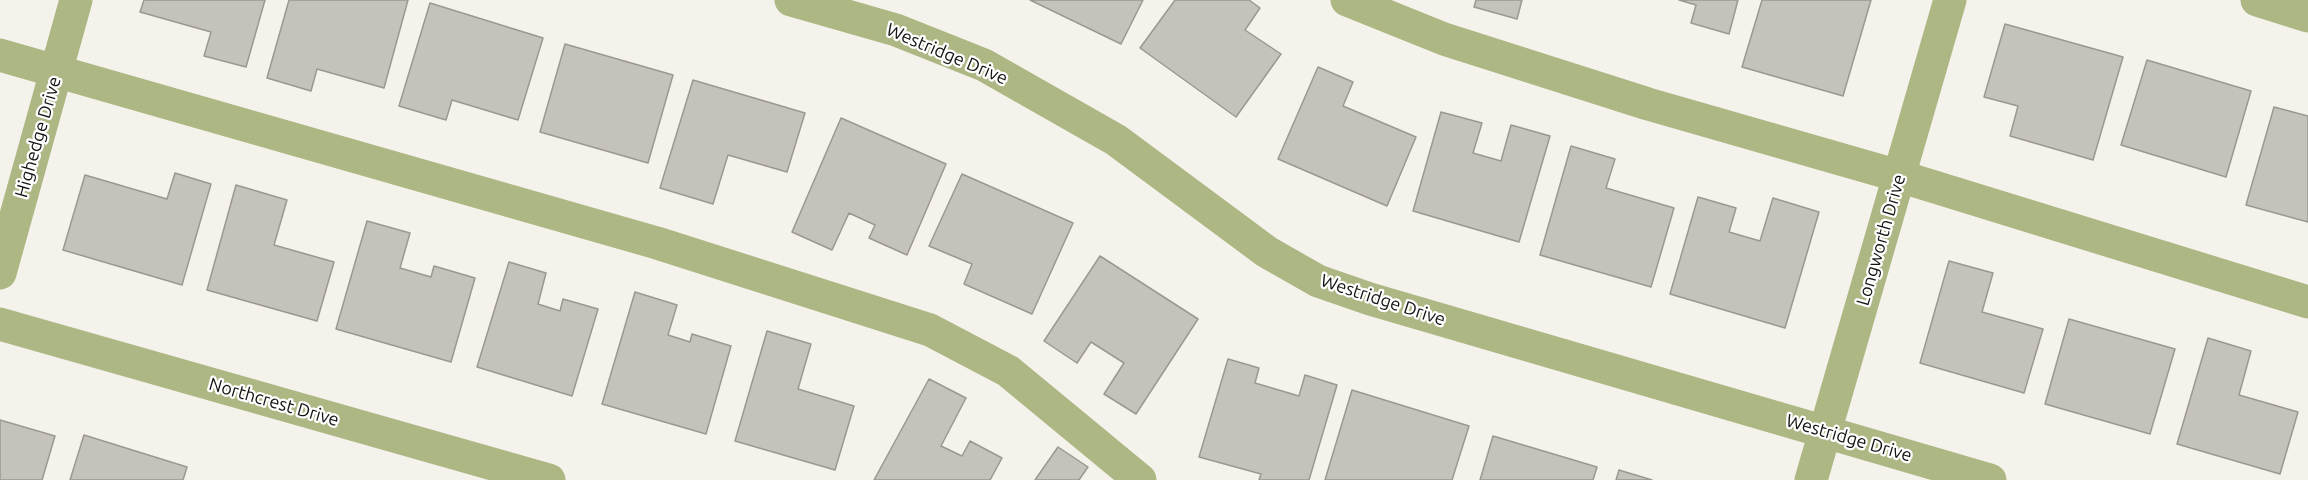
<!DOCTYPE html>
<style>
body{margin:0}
canvas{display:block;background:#f5f1eb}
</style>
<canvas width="2308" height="480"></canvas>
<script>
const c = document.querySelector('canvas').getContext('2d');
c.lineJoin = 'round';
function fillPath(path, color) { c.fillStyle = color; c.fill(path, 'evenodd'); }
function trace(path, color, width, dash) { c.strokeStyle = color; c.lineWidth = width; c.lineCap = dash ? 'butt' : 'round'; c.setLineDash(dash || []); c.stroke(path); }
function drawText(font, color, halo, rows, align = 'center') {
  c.font = font + ' Ubuntu,sans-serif'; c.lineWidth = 4.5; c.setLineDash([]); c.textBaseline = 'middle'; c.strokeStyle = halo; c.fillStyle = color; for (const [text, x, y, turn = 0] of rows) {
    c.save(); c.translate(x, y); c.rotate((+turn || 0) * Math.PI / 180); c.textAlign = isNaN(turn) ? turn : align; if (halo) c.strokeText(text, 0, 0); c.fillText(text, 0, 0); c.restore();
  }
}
const building = new Path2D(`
 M 144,0 L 265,0 L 246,67 L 204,56 L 211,32 L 140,12 Z
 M 289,0 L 408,0 L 384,88 L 317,69 L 311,91 L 267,78 Z
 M 1030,0 L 1143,0 L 1121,44 Z
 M 1175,0 L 1249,0 L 1260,8 L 1245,30 L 1281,54 L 1236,117 L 1140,48 Z
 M 1476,0 L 1522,0 L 1517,19 L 1474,7 Z
 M 1679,0 L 1738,0 L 1729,34 L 1691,23 L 1696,5 Z
 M 1762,0 L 1871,0 L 1843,96 L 1742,67 Z
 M 430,3 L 543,38 L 518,120 L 452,100 L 446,120 L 399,106 Z
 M 2005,24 L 2123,57 L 2093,160 L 2010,136 L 2018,106 L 1984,97 Z
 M 565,44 L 673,75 L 648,163 L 540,132 Z
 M 2147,60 L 2251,91 L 2226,177 L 2121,145 Z
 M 1318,67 L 1353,82 L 1343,106 L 1416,137 L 1387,206 L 1278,159 Z
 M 693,80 L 805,113 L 787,172 L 728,155 L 713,204 L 660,188 Z
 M 2274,107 L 2308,116 L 2308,222 L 2246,205 Z
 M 1441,112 L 1482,123 L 1473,153 L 1501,161 L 1511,125 L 1550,136 L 1519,242 L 1413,211 Z
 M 841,118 L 946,164 L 907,255 L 869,238 L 875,225 L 849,213 L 832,250 L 792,232 Z
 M 1571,146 L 1615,159 L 1606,188 L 1674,208 L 1651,287 L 1540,255 Z
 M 175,173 L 211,184 L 182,285 L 63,250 L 85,175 L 167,199 Z
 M 962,174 L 1073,223 L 1032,314 L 964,284 L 972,264 L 929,246 Z
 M 236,185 L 287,200 L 274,245 L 334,262 L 317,321 L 207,290 Z
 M 1698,197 L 1736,208 L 1729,232 L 1760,241 L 1773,198 L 1819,212 L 1785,328 L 1670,294 Z
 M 367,221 L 410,233 L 400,268 L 431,277 L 434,266 L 475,278 L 451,362 L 336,329 Z
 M 1100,256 L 1198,319 L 1136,414 L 1104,394 L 1124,363 L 1091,342 L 1077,363 L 1044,341 Z
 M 1949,261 L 1993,273 L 1982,312 L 2043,329 L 2024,393 L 1920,363 Z
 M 509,262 L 546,273 L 538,304 L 560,311 L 563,299 L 598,309 L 572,396 L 477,367 Z
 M 635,292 L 677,305 L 668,335 L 690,342 L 692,334 L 731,346 L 706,434 L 602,404 Z
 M 2069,319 L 2175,349 L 2150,434 L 2045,404 Z
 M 767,331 L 811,344 L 798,389 L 854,406 L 835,470 L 735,441 Z
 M 2208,338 L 2251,351 L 2239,395 L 2298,412 L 2280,474 L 2177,444 Z
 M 1228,359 L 1259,368 L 1255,383 L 1299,396 L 1305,375 L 1337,385 L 1309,480 L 1259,480 L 1261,474 L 1199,457 Z
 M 929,379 L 966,398 L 941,446 L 962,456 L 970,441 L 1002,458 L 990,480 L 874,480 Z
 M 1352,390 L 1469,426 L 1452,480 L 1325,480 Z
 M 0,420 L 55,436 L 42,480 L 0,480 Z
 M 84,435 L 187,467 L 183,480 L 70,480 Z
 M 1493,436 L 1597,467 L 1593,480 L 1480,480 Z
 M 1058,447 L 1088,467 L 1079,480 L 1035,480 Z
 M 1619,470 L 1652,480 L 1616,480 Z`);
fillPath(building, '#c5c2bb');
trace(building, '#9b9892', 1.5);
trace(new Path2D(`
 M 791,0 L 896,30 L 984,65 L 1116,140 L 1267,252 L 1318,281 L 1370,299 L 1990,480
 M 1347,0 L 1444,39 L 1648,104 L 1899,176 L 2308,302
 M 2257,0 L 2308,16
 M 0,55 L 657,243 L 930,330 L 1008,371 L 1140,480
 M 0,273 L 76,0
 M 0,324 L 549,480
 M 1811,480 L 1950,0`), '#acb783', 33);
drawText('18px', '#141311', '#fff', [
 ["Westridge Drive",947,54,23],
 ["Highedge Drive",38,137,-74],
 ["Longworth Drive",1881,240,-74],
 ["Westridge Drive",1383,300,18],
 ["Northcrest Drive",274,402,16],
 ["Westridge Drive",1849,438,16]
]);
</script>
